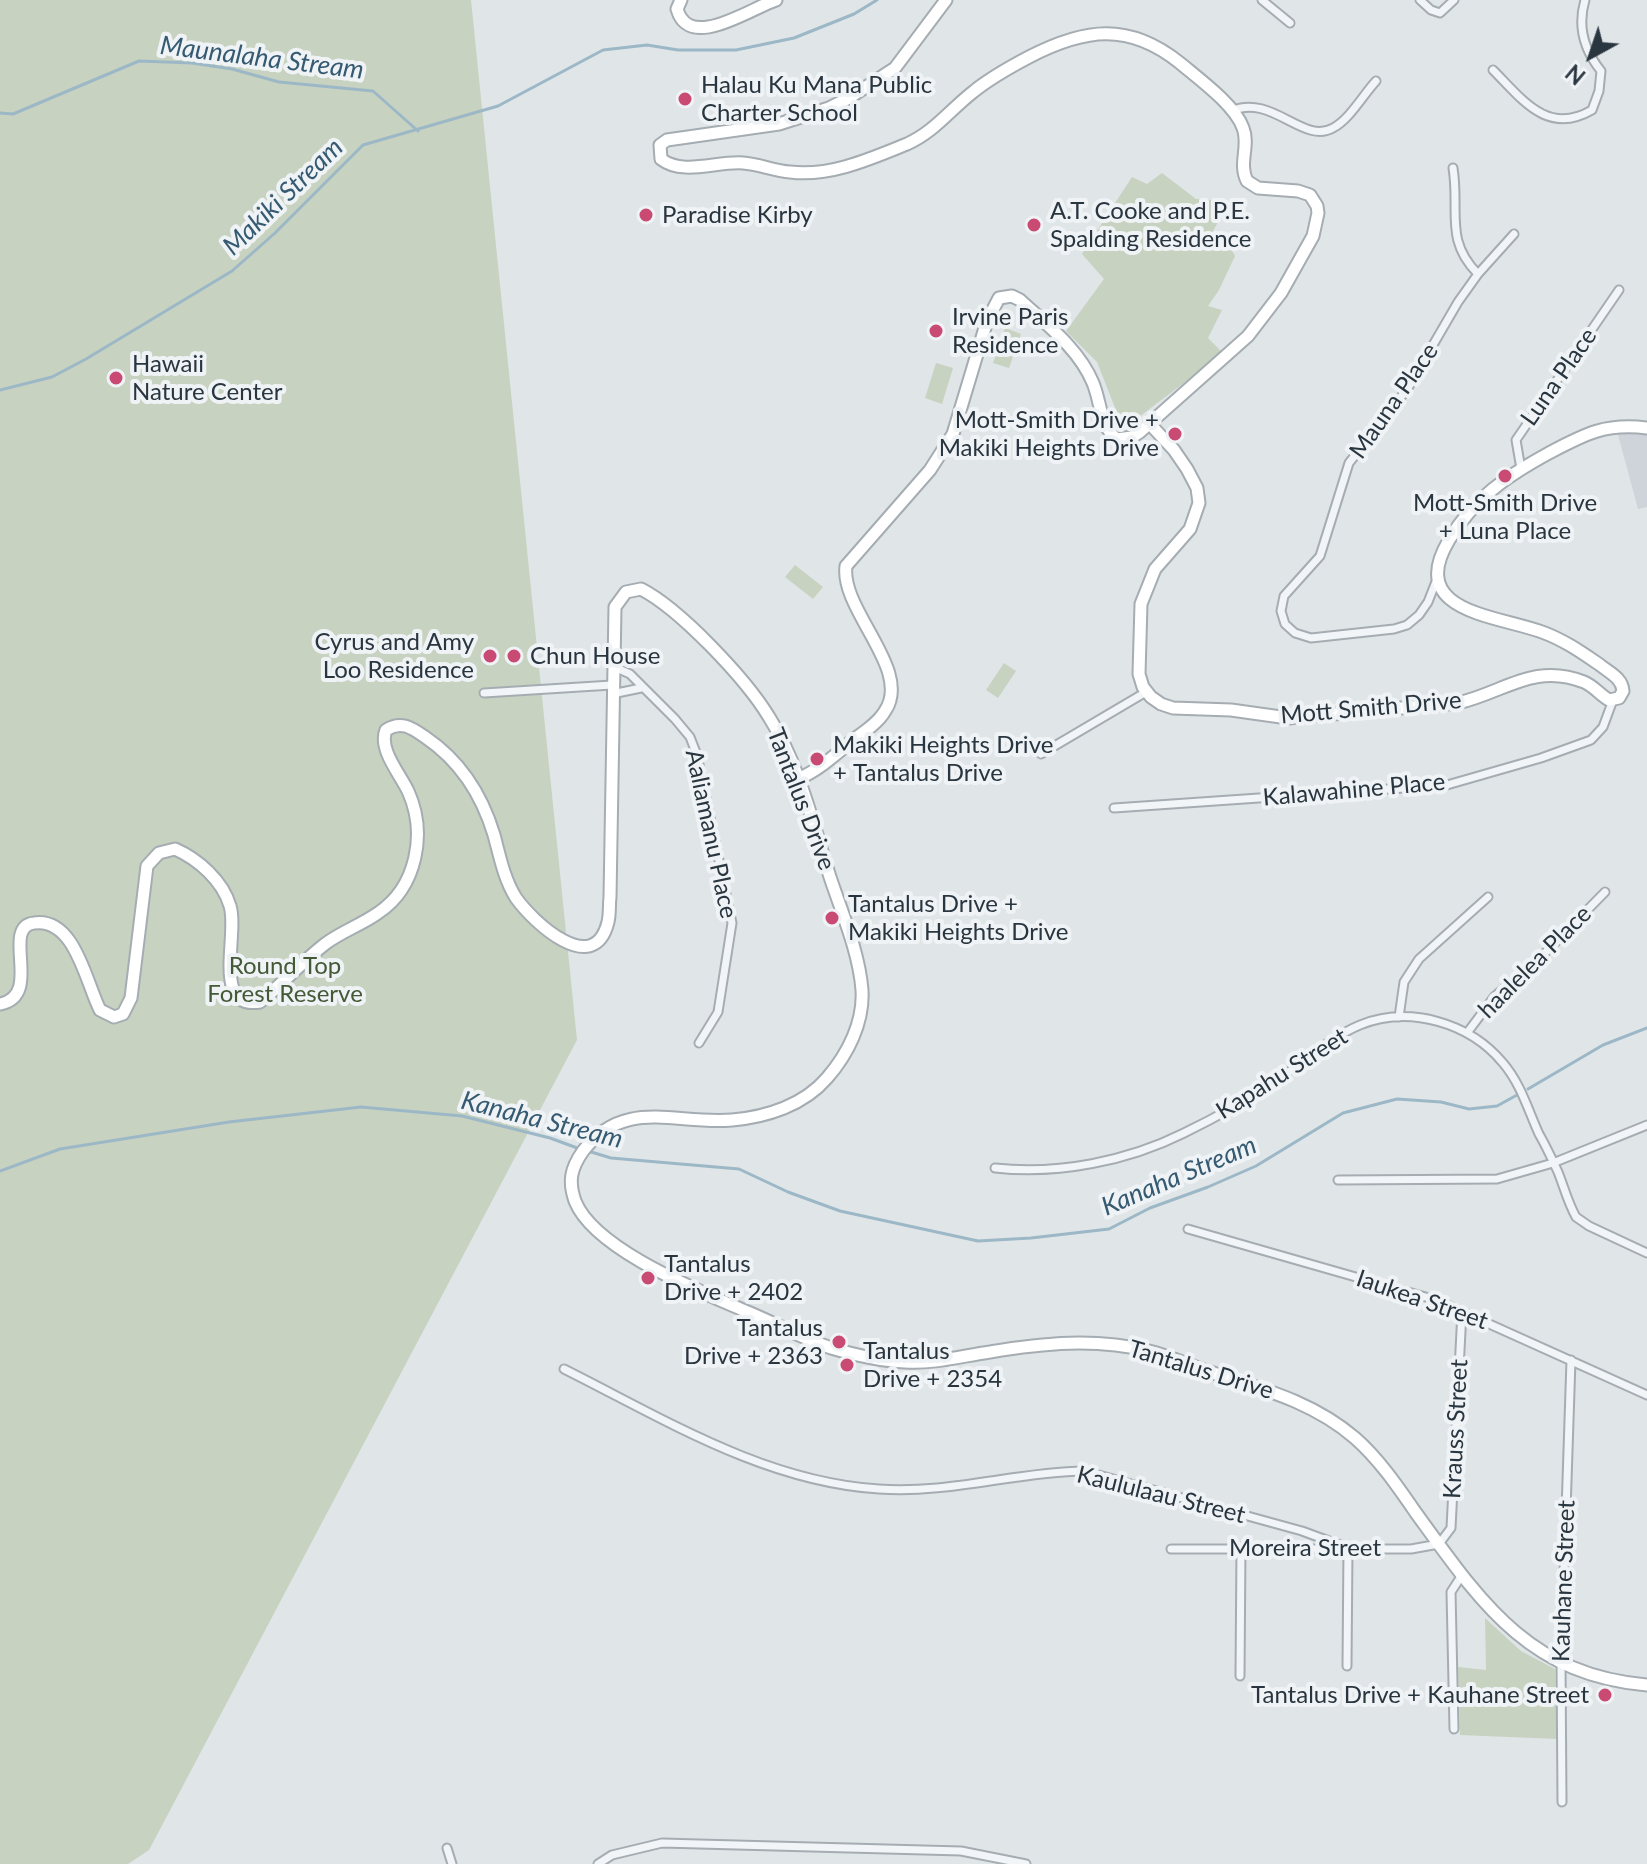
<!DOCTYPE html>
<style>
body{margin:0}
#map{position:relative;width:1647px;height:1864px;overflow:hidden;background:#e0e5e8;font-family:Lato,sans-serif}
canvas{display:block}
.north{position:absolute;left:1551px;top:16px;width:80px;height:80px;-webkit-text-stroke:6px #eff3f6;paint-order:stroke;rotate:220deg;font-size:22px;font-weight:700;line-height:32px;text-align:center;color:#29353f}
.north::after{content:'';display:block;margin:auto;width:28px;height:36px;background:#29353f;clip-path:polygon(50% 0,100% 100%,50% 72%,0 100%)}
</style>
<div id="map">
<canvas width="1647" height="1864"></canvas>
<div class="north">N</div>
</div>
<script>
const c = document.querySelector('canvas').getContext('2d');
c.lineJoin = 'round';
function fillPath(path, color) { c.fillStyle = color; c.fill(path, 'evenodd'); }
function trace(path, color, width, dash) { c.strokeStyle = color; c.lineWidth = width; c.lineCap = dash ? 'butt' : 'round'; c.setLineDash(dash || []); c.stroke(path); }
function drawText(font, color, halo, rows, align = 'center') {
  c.font = font + ' Lato,sans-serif'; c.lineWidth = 8; c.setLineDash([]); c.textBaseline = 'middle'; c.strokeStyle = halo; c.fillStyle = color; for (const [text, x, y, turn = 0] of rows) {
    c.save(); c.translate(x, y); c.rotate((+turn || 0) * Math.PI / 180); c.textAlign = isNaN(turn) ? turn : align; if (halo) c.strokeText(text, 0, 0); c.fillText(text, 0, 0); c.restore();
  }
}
fillPath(new Path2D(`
 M 1617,431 L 1647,433 L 1647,507 L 1638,509 Z`), '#ced4da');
fillPath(new Path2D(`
 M 0,0 L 471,0 L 577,1040 L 149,1850 L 128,1864 L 0,1864 Z
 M 1162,173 L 1196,199 L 1212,200 L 1227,206 L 1213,231 L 1230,247 L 1235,256 L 1219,290 L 1208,306 L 1222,310 L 1208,338 L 1221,351 L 1197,373 L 1127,426 L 1121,423 L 1097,362 L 1066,331 L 1104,279 L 1082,254 L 1132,177 L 1147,184 Z
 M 1005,328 L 1021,334 L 1009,368 L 993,363 Z
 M 936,363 L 953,368 L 942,404 L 925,398 Z
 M 795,565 L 823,587 L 813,599 L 785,577 Z
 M 1004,663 L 1016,671 L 998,698 L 986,690 Z
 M 1485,1618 L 1521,1651 L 1555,1669 L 1557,1739 L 1460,1735 L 1458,1667 L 1486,1670 Z`), '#c8d2c1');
trace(new Path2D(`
 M 0,113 L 13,114 L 139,61 L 192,63 L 232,69 L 279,82 L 373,91 L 418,131
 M 0,390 L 52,377 L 86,359 L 232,271 L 275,233 L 363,145 L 498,106 L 603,50 L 647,45 L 678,50 L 736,50 L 794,38 L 854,14 L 877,0
 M 1528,1089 L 1603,1045 L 1647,1028
 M 588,1151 L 611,1158 L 739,1169 L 788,1192 L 840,1211 L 978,1241 L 1031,1238 L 1109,1229 L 1150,1208 L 1208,1187 L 1256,1166 L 1343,1113 L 1397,1099 L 1441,1102 L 1469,1109 L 1497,1106 L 1517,1095
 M 0,1171 L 60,1149 L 229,1122 L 361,1107 L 462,1116 L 550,1138 L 580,1149`), '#9cb8c7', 3);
const street = new Path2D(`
 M 1262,0 L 1290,23
 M 1420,0 L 1431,10 L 1440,13 L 1454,0
 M 1493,70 C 1522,99 1547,136 1592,110 L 1599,91 L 1601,71 C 1584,50 1577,27 1585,0
 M 1231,111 C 1272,93 1303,145 1333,128 C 1350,119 1363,95 1376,81
 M 1453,168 C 1460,211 1444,240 1478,274
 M 1521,469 L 1516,440 L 1619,290
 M 1437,579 L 1428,602 L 1419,615 L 1407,625 L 1394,629 L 1311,638 L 1295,633 L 1285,624 L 1281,611 L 1284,596 L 1320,556 L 1349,463 L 1408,388 L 1458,302 L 1478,274 L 1514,234
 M 612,666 L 630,674 L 675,719 L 690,737 L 697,755 L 732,923 L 718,1012 L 699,1043
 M 484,693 L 612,685
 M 612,694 L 641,688
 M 1041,754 L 1146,692
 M 1114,808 L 1447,785 L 1541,758 L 1591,740 L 1603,727 L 1613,700
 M 1399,1017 L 1404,982 L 1419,959 L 1488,897
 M 1467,1033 L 1494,997 L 1545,953 L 1605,892
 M 995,1168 C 1058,1175 1128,1161 1184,1133 C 1217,1117 1249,1099 1279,1079 C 1305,1061 1331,1037 1360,1025 C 1410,1005 1470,1023 1503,1063 C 1521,1084 1528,1110 1539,1134 C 1546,1146 1552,1159 1558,1172 C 1564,1187 1568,1203 1576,1217 L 1589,1226 L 1647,1253
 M 1338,1180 L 1497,1179 L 1553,1163 L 1647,1125
 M 1188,1229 L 1436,1300 L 1647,1395
 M 564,1369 C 664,1419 765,1482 879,1489 C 949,1494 1015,1472 1084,1471 L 1302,1531 L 1348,1548 L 1347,1666
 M 1171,1549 L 1411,1549 L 1439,1544 L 1451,1528 L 1462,1311
 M 1240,1676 L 1241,1547
 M 1454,1729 L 1451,1592 L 1462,1575
 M 1562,1802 L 1561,1662 L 1571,1360
 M 447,1848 L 452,1864
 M 598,1864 L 612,1855 L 662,1843 L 961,1851 L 1026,1864`);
const secondary = new Path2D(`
 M 681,0 L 677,9 C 689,52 751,8 776,0
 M 1149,423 L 1174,450 L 1187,469 L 1197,488 L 1199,503 L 1190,529 L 1155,569 L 1141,604 L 1139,674 L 1143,687 L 1151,697 L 1161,704 L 1173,708 L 1231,710 L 1288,718 L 1458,703 C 1503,693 1534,662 1584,682 C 1594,686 1600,695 1609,700 L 1619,698 L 1623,691 C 1622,678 1610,673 1600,665 C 1581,652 1564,640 1542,632 C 1495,615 1406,612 1449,540 C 1474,498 1507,476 1549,453 C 1585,434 1605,423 1647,428
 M 798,779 C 819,770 835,755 853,740 C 864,732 878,723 885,711 C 913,670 840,610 846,566 L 930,470 L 953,434 L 987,321 L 999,298 L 1012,296 L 1020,300 C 1047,325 1079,349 1093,383 C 1101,402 1100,427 1117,439 L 1132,437 L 1140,432 L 1248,336 L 1281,293 L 1313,236 L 1318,213 L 1317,206 L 1310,195 L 1298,191 L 1258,188 L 1247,181 C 1238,163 1250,146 1243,128 C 1235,105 1199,79 1180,63 C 1129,22 1085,28 1029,57 C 1010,67 990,78 973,92 C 950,110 934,132 907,144 C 870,159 830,177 790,172 C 774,171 759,164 743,163 C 716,161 683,176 661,159 L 660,145 L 667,140 L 779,124 L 829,108 L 849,98 L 895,68 L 946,0
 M 0,1004 C 44,996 0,927 34,923 C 75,917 86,983 100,1010 L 114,1017 L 123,1014 L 131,998 L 147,866 L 159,853 L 175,849 C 198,859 223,881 230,906 C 239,934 211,1010 260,1002 C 282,984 302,962 325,944 C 341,932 361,925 378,913 C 417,887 427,833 408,791 C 400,774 378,749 386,730 C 401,720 412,728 425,737 C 459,760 482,795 494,835 C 500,857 504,879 516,898 C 533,922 594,979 608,922 C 610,914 609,905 610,897 L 615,607 L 626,592 L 641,589 C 680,609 746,679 769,717 C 799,764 813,824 830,877 C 842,913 859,952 862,990 C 864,1022 848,1054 827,1078 C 804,1105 767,1117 732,1120 C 675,1125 625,1097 583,1151 C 571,1168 568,1181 575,1201 C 594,1249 697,1290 743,1310 C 773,1322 801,1338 831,1348 C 855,1355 880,1361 905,1362 C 933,1364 962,1356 990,1352 C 1043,1343 1096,1338 1149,1351 C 1170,1356 1190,1366 1210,1372 C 1262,1389 1312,1401 1355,1438 C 1379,1459 1398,1487 1416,1513 C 1480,1601 1528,1675 1647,1685`);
trace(street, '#a5adb2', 11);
trace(secondary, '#a5adb2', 15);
trace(street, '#f2f5f7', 7);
trace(secondary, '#fff', 11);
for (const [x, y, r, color] of [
 [685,99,8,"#c94a73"],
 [646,215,8,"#c94a73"],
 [1034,225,8,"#c94a73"],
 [936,331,8,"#c94a73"],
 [116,378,8,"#c94a73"],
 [1175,434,8,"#c94a73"],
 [1505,476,8,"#c94a73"],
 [490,656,8,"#c94a73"],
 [514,656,8,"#c94a73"],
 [817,759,8,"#c94a73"],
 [832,918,8,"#c94a73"],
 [648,1278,8,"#c94a73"],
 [839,1342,8,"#c94a73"],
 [847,1365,8,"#c94a73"],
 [1605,1695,8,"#c94a73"]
]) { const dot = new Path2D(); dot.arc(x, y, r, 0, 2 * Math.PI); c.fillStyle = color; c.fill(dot); trace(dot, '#eff3f6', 3); }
drawText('24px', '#29353f', '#eff3f6', [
 ["Halau Ku Mana Public",701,85],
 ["Charter School",701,113],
 ["A.T. Cooke and P.E.",1050,211],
 ["Spalding Residence",1050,239],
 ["Paradise Kirby",662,215],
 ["Irvine Paris",952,317],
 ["Residence",952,345],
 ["Hawaii",132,364],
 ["Nature Center",132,392],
 ["Mott-Smith Drive +",1159,420,"right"],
 ["Makiki Heights Drive",1159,448,"right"],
 ["Mott-Smith Drive",1505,503,"center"],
 ["+ Luna Place",1505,531,"center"],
 ["Cyrus and Amy",474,642,"right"],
 ["Loo Residence",474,670,"right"],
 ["Chun House",530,656],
 ["Makiki Heights Drive",833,745],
 ["+ Tantalus Drive",833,773],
 ["Tantalus Drive +",848,904],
 ["Makiki Heights Drive",848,932],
 ["Tantalus",664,1264],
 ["Drive + 2402",664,1292],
 ["Tantalus",823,1328,"right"],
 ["Drive + 2363",823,1356,"right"],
 ["Tantalus",863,1351],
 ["Drive + 2354",863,1379],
 ["Tantalus Drive + Kauhane Street",1589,1695,"right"]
], 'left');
drawText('24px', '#29353f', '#eff3f6', [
 ["Luna Place",1559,377,-55],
 ["Mauna Place",1394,401,-55],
 ["Mott Smith Drive",1371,708,-5],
 ["Kalawahine Place",1354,790,-5],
 ["Tantalus Drive",801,799,69],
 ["Aaliamanu Place",711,834,78],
 ["haalelea Place",1535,962,-45],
 ["Kapahu Street",1282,1074,-32],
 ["Iaukea Street",1422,1300,19],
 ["Tantalus Drive",1201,1370,17],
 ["Krauss Street",1456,1429,-87],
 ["Kaululaau Street",1161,1495,14],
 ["Moreira Street",1305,1548],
 ["Kauhane Street",1564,1581,-88]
]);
drawText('24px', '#445a37', '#eff3f6', [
 ["Round Top",285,966],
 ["Forest Reserve",285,994]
]);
drawText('italic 26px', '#355a71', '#eff3f6', [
 ["Maunalaha Stream",262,58,7],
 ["Makiki Stream",283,197,-44],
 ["Kanaha Stream",542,1120,14],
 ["Kanaha Stream",1179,1176,-23]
]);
</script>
